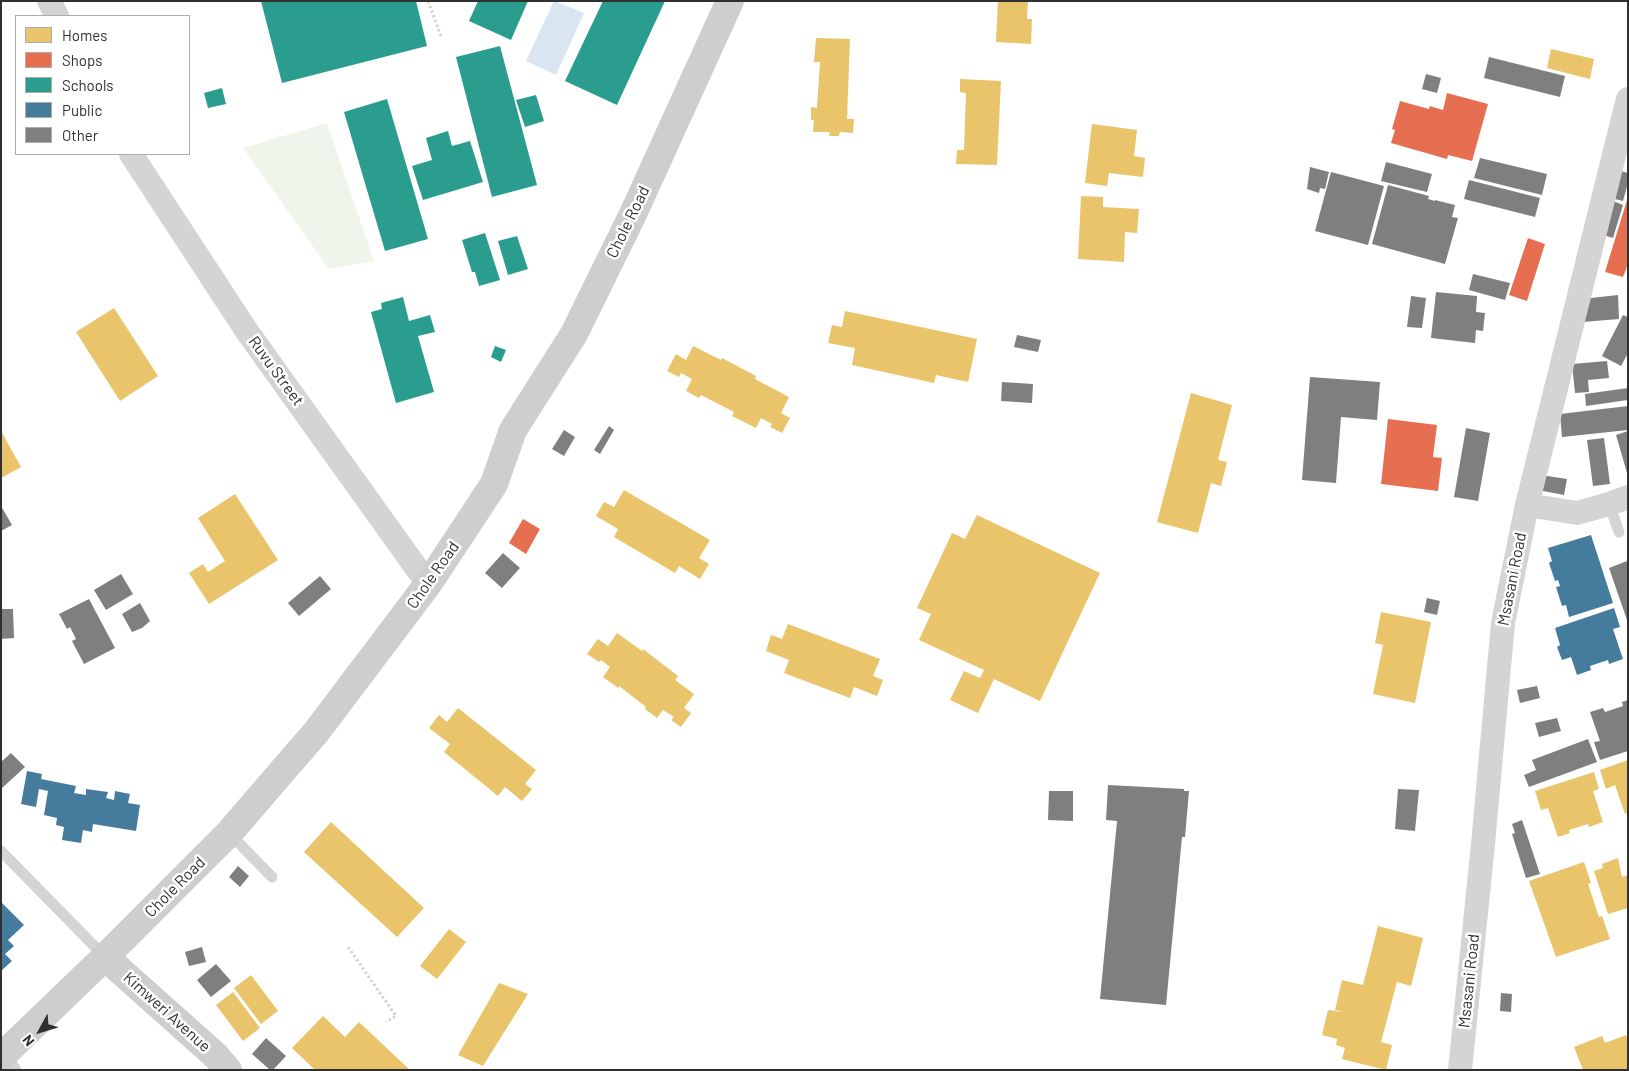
<!DOCTYPE html>
<style>
body{margin:0}
#map{position:relative;width:1629px;height:1071px;overflow:hidden;background:#fff;font-family:Barlow,sans-serif}
canvas{display:block}
.frame{position:absolute;inset:0;border:2px solid #303030;pointer-events:none}
.legend{position:absolute;left:15px;top:15px;width:175px;height:140px;box-sizing:border-box;background:#fff;border:1px solid #acacac;margin:0;padding:6px 9px;list-style:none;font-size:15px;color:#303030}
.legend li{display:flex;align-items:center;gap:10px;height:25px}
.legend b{width:25px;border:1px solid #acacac}
.north{position:absolute;left:15px;top:1006px;width:50px;height:50px;-webkit-text-stroke:4px #fff;paint-order:stroke;rotate:231deg;font-size:14px;font-weight:700;line-height:20px;text-align:center;color:#303030}
.north::after{content:'';display:block;margin:auto;width:18px;height:22px;background:#303030;clip-path:polygon(50% 0,100% 100%,50% 72%,0 100%)}
</style>
<div id="map">
<canvas width="1629" height="1071"></canvas>
<div class="frame"></div>
<ul class="legend">
<li><b style="height:14px;background:#e9c46a"></b>Homes</li>
<li><b style="height:14px;background:#e76f51"></b>Shops</li>
<li><b style="height:14px;background:#2a9d8f"></b>Schools</li>
<li><b style="height:14px;background:#457b9d"></b>Public</li>
<li><b style="height:14px;background:#7f7f7f"></b>Other</li>
</ul>
<div class="north">N</div>
</div>
<script>
const c = document.querySelector('canvas').getContext('2d');
c.lineJoin = 'round';
function fillPath(path, color) { c.fillStyle = color; c.fill(path, 'evenodd'); }
function trace(path, color, width, dash) { c.strokeStyle = color; c.lineWidth = width; c.lineCap = dash ? 'butt' : 'round'; c.setLineDash(dash || []); c.stroke(path); }
function drawText(font, color, halo, rows, align = 'center') {
  c.font = font + ' Barlow,sans-serif'; c.lineWidth = 5; c.setLineDash([]); c.textBaseline = 'middle'; c.strokeStyle = halo; c.fillStyle = color; for (const [text, x, y, turn = 0] of rows) {
    c.save(); c.translate(x, y); c.rotate((+turn || 0) * Math.PI / 180); c.textAlign = isNaN(turn) ? turn : align; if (halo) c.strokeText(text, 0, 0); c.fillText(text, 0, 0); c.restore();
  }
}
fillPath(new Path2D(`
 M 327,123 L 374,261 L 329,269 L 243,148 Z`), '#f0f5ec');
fillPath(new Path2D(`
 M 554,1 L 584,13 L 556,75 L 526,61 Z`), '#d9e6f2');
fillPath(new Path2D(`
 M 998,1 L 1028,1 L 1027,19 L 1032,19 L 1031,44 L 996,42 Z
 M 816,38 L 850,39 L 847,119 L 854,119 L 853,133 L 840,132 L 839,136 L 829,136 L 830,132 L 813,132 L 814,120 L 811,120 L 811,107 L 817,108 L 820,62 L 814,62 Z
 M 1551,49 L 1594,59 L 1590,79 L 1547,68 Z
 M 960,79 L 1001,81 L 997,165 L 956,164 L 957,150 L 964,150 L 966,93 L 960,92 Z
 M 1092,124 L 1137,130 L 1134,156 L 1145,158 L 1143,177 L 1109,173 L 1107,186 L 1085,183 Z
 M 1081,196 L 1103,197 L 1103,207 L 1139,209 L 1137,233 L 1125,232 L 1124,262 L 1078,259 Z
 M 114,308 L 158,376 L 120,401 L 76,332 Z
 M 845,311 L 977,339 L 968,382 L 936,375 L 934,383 L 852,365 L 855,348 L 828,343 L 832,325 L 842,327 Z
 M 693,346 L 721,360 L 722,358 L 756,376 L 755,379 L 789,397 L 781,413 L 790,418 L 782,433 L 770,427 L 772,424 L 761,418 L 756,428 L 732,416 L 734,412 L 701,395 L 699,398 L 686,391 L 692,379 L 681,373 L 679,377 L 667,371 L 676,354 L 686,360 Z
 M 1191,393 L 1232,405 L 1218,460 L 1227,462 L 1221,486 L 1211,483 L 1198,533 L 1157,522 Z
 M 1,431 L 21,467 L 1,478 Z
 M 624,490 L 710,540 L 699,558 L 709,564 L 700,579 L 679,566 L 675,573 L 614,537 L 618,529 L 596,516 L 604,502 L 614,507 Z
 M 235,494 L 278,560 L 209,604 L 189,573 L 203,564 L 208,572 L 225,561 L 198,518 Z
 M 977,515 L 1100,573 L 1040,701 L 994,679 L 978,713 L 950,700 L 964,671 L 980,678 L 984,670 L 919,640 L 931,614 L 917,608 L 952,533 L 965,539 Z
 M 1381,612 L 1431,622 L 1415,703 L 1373,694 L 1383,645 L 1375,643 Z
 M 788,624 L 880,659 L 873,676 L 883,680 L 877,696 L 854,687 L 850,698 L 784,673 L 789,660 L 766,651 L 771,635 L 782,639 Z
 M 617,633 L 642,651 L 643,649 L 678,676 L 675,680 L 694,694 L 684,708 L 691,713 L 681,727 L 671,720 L 674,717 L 663,710 L 657,718 L 645,709 L 646,707 L 619,686 L 618,688 L 603,677 L 610,667 L 601,660 L 599,662 L 587,654 L 598,639 L 608,646 Z
 M 458,708 L 536,770 L 525,784 L 532,789 L 522,801 L 505,787 L 498,796 L 444,752 L 450,744 L 429,728 L 439,715 L 447,722 Z
 M 1628,760 L 1628,813 L 1625,814 L 1615,785 L 1606,789 L 1600,770 Z
 M 1594,772 L 1599,789 L 1593,791 L 1603,822 L 1589,827 L 1588,824 L 1569,830 L 1570,833 L 1558,837 L 1548,808 L 1541,810 L 1535,791 Z
 M 331,822 L 424,908 L 397,937 L 304,852 Z
 M 1618,858 L 1622,877 L 1628,875 L 1628,908 L 1608,914 L 1594,871 L 1603,868 L 1602,864 Z
 M 1584,862 L 1591,883 L 1588,884 L 1599,917 L 1602,916 L 1610,939 L 1556,957 L 1529,881 Z
 M 1378,926 L 1423,938 L 1411,986 L 1397,982 L 1381,1042 L 1392,1045 L 1386,1070 L 1342,1059 L 1345,1048 L 1336,1045 L 1337,1039 L 1322,1035 L 1328,1010 L 1344,1012 L 1335,1010 L 1342,980 L 1363,985 Z
 M 449,929 L 466,942 L 437,979 L 420,966 Z
 M 251,975 L 278,1011 L 261,1024 L 234,988 Z
 M 499,983 L 528,994 L 483,1066 L 458,1055 Z
 M 233,992 L 260,1028 L 243,1041 L 216,1005 Z
 M 323,1016 L 345,1037 L 359,1022 L 410,1070 L 315,1070 L 292,1048 Z
 M 1626,1035 L 1628,1041 L 1628,1070 L 1583,1070 L 1574,1047 L 1602,1036 L 1605,1043 Z`), '#e9c46a');
fillPath(new Path2D(`
 M 1447,93 L 1488,104 L 1472,161 L 1448,155 L 1447,159 L 1391,143 L 1395,130 L 1392,129 L 1400,101 L 1429,109 L 1430,106 L 1443,110 Z
 M 1627,200 L 1628,264 L 1623,277 L 1605,272 Z
 M 1528,238 L 1545,244 L 1527,301 L 1509,295 Z
 M 1388,419 L 1437,425 L 1433,457 L 1442,458 L 1438,491 L 1381,484 Z
 M 523,519 L 540,529 L 526,554 L 509,543 Z`), '#e76f51');
fillPath(new Path2D(`
 M 261,1 L 416,1 L 427,46 L 282,83 Z
 M 478,1 L 528,1 L 511,40 L 469,21 Z
 M 603,1 L 665,1 L 617,105 L 565,81 Z
 M 500,46 L 537,185 L 492,197 L 456,57 Z
 M 222,88 L 226,104 L 208,108 L 204,93 Z
 M 536,95 L 544,121 L 525,127 L 516,100 Z
 M 387,99 L 428,239 L 385,251 L 344,112 Z
 M 448,131 L 452,146 L 470,141 L 483,182 L 423,200 L 412,166 L 432,160 L 426,138 Z
 M 485,233 L 500,280 L 479,286 L 475,272 L 472,272 L 462,240 Z
 M 517,236 L 528,269 L 508,275 L 498,241 Z
 M 403,297 L 409,321 L 430,315 L 435,332 L 418,336 L 434,392 L 396,403 L 371,312 L 382,309 L 381,303 Z
 M 495,346 L 506,350 L 501,362 L 491,357 Z`), '#2a9d8f');
fillPath(new Path2D(`
 M 1591,535 L 1613,603 L 1569,617 L 1566,605 L 1562,606 L 1556,587 L 1560,586 L 1558,580 L 1555,581 L 1549,563 L 1552,561 L 1548,548 Z
 M 1614,608 L 1620,627 L 1613,629 L 1623,659 L 1609,664 L 1608,660 L 1590,666 L 1591,670 L 1577,675 L 1571,657 L 1562,660 L 1557,647 L 1560,645 L 1555,628 Z
 M 27,771 L 42,774 L 41,779 L 76,786 L 74,793 L 86,795 L 86,789 L 108,792 L 106,798 L 114,800 L 115,791 L 130,794 L 128,803 L 140,805 L 136,831 L 93,824 L 92,832 L 83,830 L 81,843 L 62,840 L 64,827 L 56,825 L 57,818 L 44,815 L 48,791 L 39,789 L 36,807 L 21,804 Z
 M 1,902 L 24,925 L 8,940 L 14,946 L 5,954 L 12,961 L 1,971 Z`), '#457b9d');
fillPath(new Path2D(`
 M 1489,57 L 1565,76 L 1560,97 L 1484,78 Z
 M 1426,74 L 1441,78 L 1437,93 L 1422,89 Z
 M 1480,158 L 1547,174 L 1542,195 L 1474,178 Z
 M 1386,162 L 1432,174 L 1427,192 L 1381,181 Z
 M 1310,167 L 1329,172 L 1325,189 L 1320,188 L 1319,193 L 1307,189 Z
 M 1621,171 L 1628,173 L 1628,183 L 1623,201 L 1615,199 Z
 M 1331,172 L 1384,186 L 1368,245 L 1315,231 Z
 M 1469,180 L 1540,198 L 1535,217 L 1464,199 Z
 M 1388,185 L 1429,196 L 1428,199 L 1435,201 L 1435,200 L 1455,205 L 1452,217 L 1458,218 L 1445,264 L 1372,244 Z
 M 1613,201 L 1623,205 L 1613,238 L 1603,235 Z
 M 1473,274 L 1510,283 L 1505,300 L 1469,290 Z
 M 1436,292 L 1477,296 L 1476,312 L 1485,313 L 1483,331 L 1476,330 L 1475,343 L 1431,338 Z
 M 1618,295 L 1619,319 L 1583,322 L 1588,300 L 1591,298 Z
 M 1411,296 L 1426,298 L 1422,328 L 1407,327 Z
 M 1623,315 L 1628,317 L 1628,353 L 1621,366 L 1602,356 Z
 M 1017,335 L 1041,340 L 1038,352 L 1014,347 Z
 M 1607,361 L 1609,378 L 1588,380 L 1589,392 L 1575,393 L 1572,364 Z
 M 1310,377 L 1380,382 L 1377,420 L 1341,417 L 1336,483 L 1302,480 Z
 M 1002,382 L 1033,384 L 1032,403 L 1001,401 Z
 M 1628,388 L 1628,400 L 1586,406 L 1585,394 Z
 M 1628,406 L 1628,430 L 1562,437 L 1560,414 Z
 M 609,426 L 614,430 L 600,454 L 594,450 Z
 M 1466,428 L 1490,433 L 1478,501 L 1454,497 Z
 M 564,430 L 575,437 L 564,456 L 552,449 Z
 M 1628,431 L 1628,473 L 1627,473 L 1616,435 Z
 M 1604,438 L 1610,484 L 1593,486 L 1587,440 Z
 M 1541,475 L 1567,479 L 1564,495 L 1538,490 Z
 M 1,506 L 12,525 L 1,531 Z
 M 503,553 L 520,568 L 502,588 L 485,573 Z
 M 1627,561 L 1628,562 L 1627,620 L 1609,568 Z
 M 121,574 L 133,594 L 106,610 L 94,590 Z
 M 320,576 L 331,589 L 299,616 L 288,603 Z
 M 1427,598 L 1440,601 L 1437,615 L 1424,612 Z
 M 89,599 L 115,648 L 84,664 L 72,641 L 76,639 L 70,627 L 67,629 L 59,614 Z
 M 140,603 L 150,621 L 142,628 L 132,632 L 122,614 Z
 M 1,609 L 13,609 L 14,638 L 1,639 Z
 M 1537,686 L 1540,698 L 1520,703 L 1517,690 Z
 M 1628,700 L 1628,751 L 1600,760 L 1594,742 L 1600,741 L 1590,712 L 1603,708 L 1605,712 L 1623,706 L 1622,702 Z
 M 1557,718 L 1561,731 L 1539,737 L 1535,723 Z
 M 1588,739 L 1597,762 L 1529,787 L 1524,775 L 1536,770 L 1532,760 Z
 M 11,753 L 25,767 L 1,789 L 1,762 Z
 M 1108,785 L 1184,789 L 1184,791 L 1189,791 L 1185,837 L 1182,837 L 1166,1005 L 1100,999 L 1117,821 L 1106,820 Z
 M 1398,789 L 1419,790 L 1415,831 L 1395,829 Z
 M 1049,791 L 1073,791 L 1073,821 L 1048,820 Z
 M 1522,820 L 1540,874 L 1526,878 L 1512,834 L 1515,833 L 1512,824 Z
 M 238,866 L 249,876 L 240,887 L 229,877 Z
 M 202,947 L 206,962 L 189,966 L 185,952 Z
 M 216,964 L 231,981 L 211,997 L 197,980 Z
 M 1501,993 L 1512,994 L 1511,1012 L 1500,1011 Z
 M 266,1038 L 286,1056 L 273,1070 L 270,1070 L 252,1054 Z`), '#7f7f7f');
trace(new Path2D(`
 M 428,1 L 441,36
 M 348,947 L 396,1016 L 386,1022`), '#d4d4d4', 3, [2.5, 2.5]);
trace(new Path2D(`
 M 1609,504 L 1619,532
 M 229,833 L 272,877
 M 1,851 L 105,957
 M 5,1053 L 16,1070`), '#d4d4d4', 11);
trace(new Path2D(`
 M 49,1 L 57,16
 M 131,154 L 246,330 L 428,584
 M 1527,505 L 1577,513 L 1609,504 L 1628,497
 M 1460,1070 L 1483,844 L 1503,623 L 1527,505 L 1628,99`), '#d4d4d4', 24);
trace(new Path2D(`
 M 105,957 L 216,1056 L 228,1070
 M 1,1057 L 105,957 L 229,833 L 317,731 L 428,584 L 494,484 L 513,430 L 574,334 L 633,214 L 730,1`), '#cecece', 28);
drawText('16px', '#303030', '#fff', [
 ["Chole Road",628,222,-64],
 ["Ruvu Street",276,371,54],
 ["Chole Road",433,575,-55],
 ["Msasani Road",1512,579,-79],
 ["Chole Road",175,887,-45],
 ["Msasani Road",1469,981,-84],
 ["Kimweri Avenue",167,1012,42]
]);
</script>
